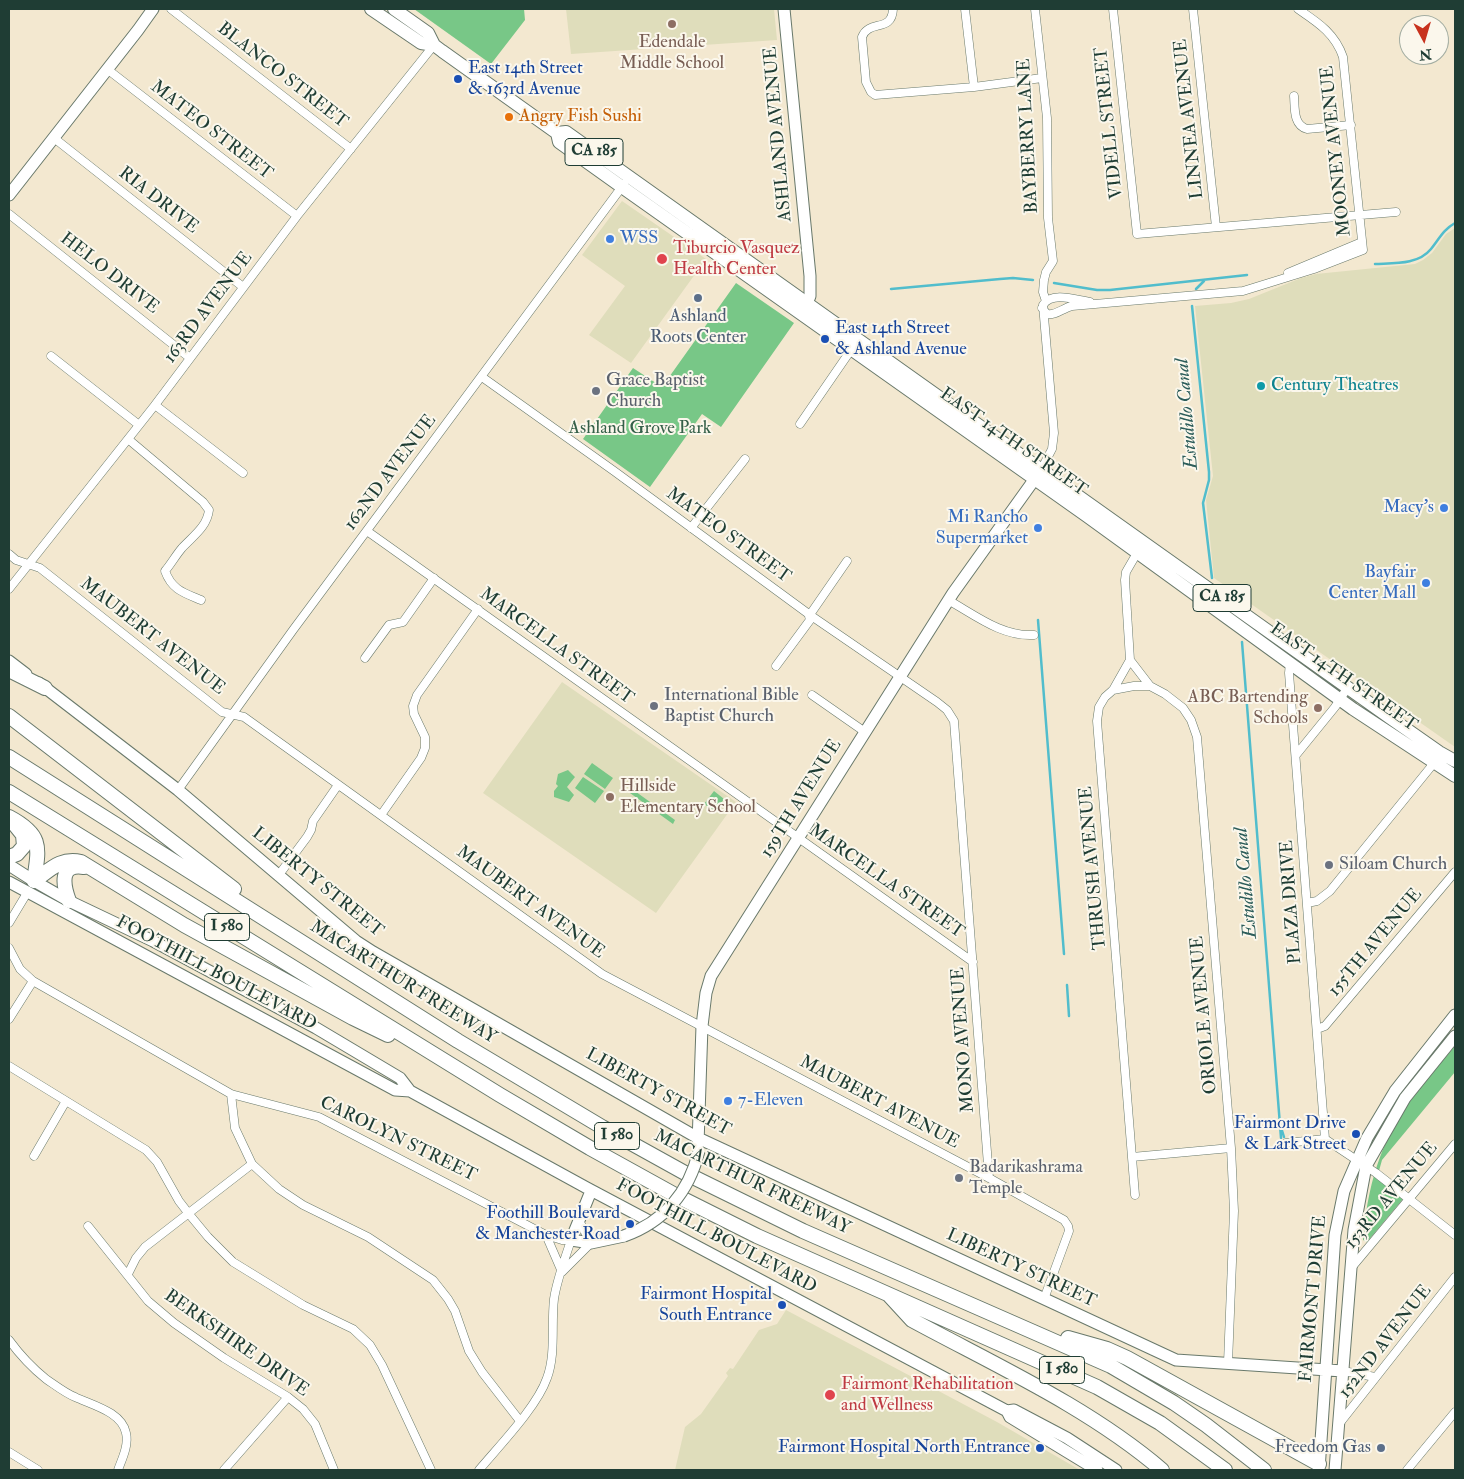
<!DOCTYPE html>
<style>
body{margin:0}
#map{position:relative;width:1464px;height:1479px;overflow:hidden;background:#f3e8d0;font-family:"IM FELL Double Pica",serif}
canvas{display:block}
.frame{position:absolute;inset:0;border:10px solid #1f3d34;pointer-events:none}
.north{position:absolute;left:1399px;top:15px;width:50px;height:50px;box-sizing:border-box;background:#fbf7ec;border:1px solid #a3ada2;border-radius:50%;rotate:174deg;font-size:14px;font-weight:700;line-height:20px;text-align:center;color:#1f3d34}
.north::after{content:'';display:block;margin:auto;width:18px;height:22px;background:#c8321e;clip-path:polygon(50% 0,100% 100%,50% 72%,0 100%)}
</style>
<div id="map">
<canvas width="1464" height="1479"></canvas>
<div class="frame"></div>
<div class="north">N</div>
</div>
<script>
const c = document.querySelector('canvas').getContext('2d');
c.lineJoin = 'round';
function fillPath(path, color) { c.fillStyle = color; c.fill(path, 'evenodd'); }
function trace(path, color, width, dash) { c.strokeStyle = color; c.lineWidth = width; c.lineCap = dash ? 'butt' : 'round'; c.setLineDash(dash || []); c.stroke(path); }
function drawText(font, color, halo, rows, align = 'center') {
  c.font = font + ' "IM FELL Double Pica",serif'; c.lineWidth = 4; c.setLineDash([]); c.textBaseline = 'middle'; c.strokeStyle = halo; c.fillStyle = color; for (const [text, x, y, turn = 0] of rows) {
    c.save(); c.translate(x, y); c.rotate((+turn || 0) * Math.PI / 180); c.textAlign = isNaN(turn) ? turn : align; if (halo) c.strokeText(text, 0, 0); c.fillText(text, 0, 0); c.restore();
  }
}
fillPath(new Path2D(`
 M 566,9 L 774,9 L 777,40 L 571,54 Z
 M 622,201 L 706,259 L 631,363 L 589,335 L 625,286 L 582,255 Z
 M 1455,228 L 1455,747 L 1214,578 L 1206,500 L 1213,476 L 1195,306 L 1231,303 L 1249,299 L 1301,278 L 1316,274 L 1415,264 L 1423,260 L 1432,253 L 1446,234 Z
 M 562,682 L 736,802 L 656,913 L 483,793 Z
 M 786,1310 L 997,1422 L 1080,1470 L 675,1470 L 685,1427 L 701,1414 L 728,1376 L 726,1373 L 730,1368 L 733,1369 L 759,1330 L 777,1324 Z`), '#dfddbb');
fillPath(new Path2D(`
 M 414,9 L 524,9 L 525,20 L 491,64 Z
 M 736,283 L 794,323 L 721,427 L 702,414 L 650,487 L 583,439 L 633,368 L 662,387 Z
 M 592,763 L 613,778 L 605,789 L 584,774 Z
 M 568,770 L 575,777 L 567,787 L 574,795 L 569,802 L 554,797 L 554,791 L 558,786 L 556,784 L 558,774 Z
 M 583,777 L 604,791 L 595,803 L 575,788 Z
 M 632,789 L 675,820 L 673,824 L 630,793 Z
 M 714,791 L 724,799 L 715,811 L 704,804 Z
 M 1455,1046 L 1455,1072 L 1382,1160 L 1377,1178 L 1403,1199 L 1367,1242 L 1363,1240 C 1367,1189 1380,1141 1411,1100 C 1425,1081 1440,1064 1455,1046 Z`), '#78c787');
trace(new Path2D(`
 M 1375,264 C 1394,263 1418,265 1431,249 C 1439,239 1444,229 1455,223
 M 1054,283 L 1097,290 L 1110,290 L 1247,275
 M 891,289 L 1000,279 L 1013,278 L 1033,280
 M 1196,289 L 1204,281
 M 1192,306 L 1209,472 L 1209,480 L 1203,503 L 1212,578
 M 1038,620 L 1064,954
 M 1242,642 L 1281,1138
 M 1067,985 L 1069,1016
 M 1280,1124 L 1284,1137`), '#51bdcc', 2.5);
const street = new Path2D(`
 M 171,9 L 351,149
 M 893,9 C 892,33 869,19 862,37 L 866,82 L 871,92 L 875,95 L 974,87 L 1042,78
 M 965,9 L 974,87
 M 1035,9 L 1047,118 L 1048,218 L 1053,261 L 1046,272 L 1044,280 L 1043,292 L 1046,301
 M 1113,9 L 1137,234 L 1396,212
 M 1193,9 L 1216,227
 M 107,69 L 297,216
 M 1294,96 C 1295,108 1293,125 1307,129 L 1351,125
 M 54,138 L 243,287
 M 9,214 L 190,358
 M 1288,273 L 1362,242
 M 1042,308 L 1047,314 C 1055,316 1063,308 1072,306 L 1243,291 L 1314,269 L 1363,250 L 1343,57 C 1335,33 1317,22 1298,9
 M 51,356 L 139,425
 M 482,377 L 614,471 L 810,615 L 937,702 L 947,710 L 954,721 L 989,1178
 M 155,405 L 243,473
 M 800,424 L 851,350
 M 128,439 L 203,502 L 209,510 C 207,527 193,536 182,548 C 176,555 171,564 165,571 C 172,590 184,593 201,600
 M 1041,470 L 1052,449 L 1054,433 L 1043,305 C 1052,291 1076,300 1090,302
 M 691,528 L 745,459
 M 367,531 L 973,962
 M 9,554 L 16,560 L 40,568 L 222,712 L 244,717 L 602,974 L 989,1178 L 1064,1220 L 1068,1226 L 1069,1231 L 1044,1299
 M 9,589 L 155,405 L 297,216 L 434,45
 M 948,600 C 975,615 1002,637 1034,635
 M 365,658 L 389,625 L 403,622 L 434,578
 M 1130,660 L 1150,686 L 1165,694 L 1183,708 L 1191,720 L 1197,737 L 1231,1148 L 1234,1211 L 1228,1363
 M 1290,663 L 1289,673 L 1325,1139
 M 776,666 L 810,620 L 809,616 L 847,561
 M 1113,690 L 1134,686 L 1150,686
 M 812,695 L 865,732
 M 1296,755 L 1335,707 L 1348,687
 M 178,790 L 293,630 L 624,184
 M 381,815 L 421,758 L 425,748 L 425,737 L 414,714 L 413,706 L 417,695 L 478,609
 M 278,876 L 307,837 L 311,830 L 313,821 L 338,785
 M 1307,903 L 1317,901 L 1330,891 L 1434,763
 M 9,923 L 27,893
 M 9,948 L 20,969 L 33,981 L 231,1094 L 319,1117 L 546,1235 L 562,1240 L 571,1240 C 565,1259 557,1279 554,1299 C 551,1325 556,1354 547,1378 C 537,1407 499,1446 479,1470
 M 9,1019 L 33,981
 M 1317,1029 L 1325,1026 L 1455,872
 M 9,1066 L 146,1150 L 157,1162 L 179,1201 L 189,1214 L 208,1237 L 233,1262 L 303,1305 L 353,1329 L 370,1345 L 382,1365 L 431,1470
 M 231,1094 L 235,1128 L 252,1164 L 279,1189 L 303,1205 L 368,1237 L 433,1280 L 448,1299 L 455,1311 L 469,1351 L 482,1372 L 520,1421
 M 1286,1143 L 1325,1139 L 1376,1173 L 1455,1235
 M 34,1156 L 66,1101
 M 1132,1157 L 1231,1148
 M 1135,1195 L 1097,721 L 1099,707 L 1105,697 L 1113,690 L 1130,660 L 1125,580 L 1126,572 L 1137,553
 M 88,1226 L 148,1301 L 174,1323 L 224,1358 L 288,1397 L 303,1409 L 315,1424 L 334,1470
 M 546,1235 L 562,1272 L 591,1243 L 578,1219
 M 1352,1267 L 1455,1144
 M 128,1274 L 136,1258 L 145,1247 L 252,1164
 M 9,1340 C 20,1355 31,1367 46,1379 C 55,1385 65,1393 75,1397 C 92,1405 122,1412 126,1433 C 129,1445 122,1459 118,1470
 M 1343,1371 L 1375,1377
 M 1339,1424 L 1455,1277
 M 9,1452 L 38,1470
 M 224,1470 L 288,1397
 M 1407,1470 L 1455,1412`);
const secondary = new Path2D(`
 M 784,9 L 810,276 L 810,296 L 804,311
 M 9,195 L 138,30 L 153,9
 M 9,661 L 26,674
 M 39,683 L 178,790 L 356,941 L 373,952 L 698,1138 L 1163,1354 L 1176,1360 L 1343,1371
 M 9,865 L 34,881 L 69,901 L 153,941 L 316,1028 L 400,1078 L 410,1091
 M 9,882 L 395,1090 L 410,1091 L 587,1188 L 1007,1411 L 1010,1417 L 1097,1470
 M 698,1144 L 702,1026 L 706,993 L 711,976 L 953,593 L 1039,473
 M 591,1191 L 571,1240 L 591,1243 L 624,1236
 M 1007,1411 L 1014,1410 L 1067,1438 L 1116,1470
 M 1319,1470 L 1335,1235 L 1344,1191 L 1367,1138 L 1395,1091 L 1455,1015
 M 1335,1470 L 1354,1230 L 1366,1166 L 1405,1098 L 1455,1036`);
const primary = new Path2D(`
 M 371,9 L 421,43 L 434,45 L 442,51 L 557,133 L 559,142 L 622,187 L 1087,516 L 1353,709 L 1455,776
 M 394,9 L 428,33 L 434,45
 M 557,133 L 566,132 L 1389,717 L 1439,752 L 1455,761`);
const highway = new Path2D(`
 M 9,670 L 45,688
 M 9,716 L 234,889
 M 9,757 L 458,1041 L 602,1127 L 685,1173 L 803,1231 L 1111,1366 L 1174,1403 L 1206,1425 L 1264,1470
 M 9,792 L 500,1095 L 590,1148 L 675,1195 L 757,1236 L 1097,1387 L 1160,1423 L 1225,1470
 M 9,817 C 43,835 39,847 34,881
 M 9,857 L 17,854 L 24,846 L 23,835 L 15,825
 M 34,881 C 49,871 60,857 81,862 L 184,925 L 353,1018 L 388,1035
 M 69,901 C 63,885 59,863 84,867
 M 889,1295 L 912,1320 C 997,1366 1088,1407 1162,1470
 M 1068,1338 L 1107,1349 L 1127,1358 L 1319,1464`);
trace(street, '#69796b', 9);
trace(secondary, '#69796b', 13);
trace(primary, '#69796b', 14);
trace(highway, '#69796b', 16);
trace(street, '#fff', 8);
trace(secondary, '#fff', 11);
trace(primary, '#fff', 12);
trace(highway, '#fff', 14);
const secondaryBridge = new Path2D(`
 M 624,1236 C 664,1222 689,1192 699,1151`);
trace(secondaryBridge, '#69796b', 13, []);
trace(secondaryBridge, '#fff', 11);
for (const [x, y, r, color] of [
 [672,24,5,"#8d6e63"],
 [458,79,5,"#1a4fb4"],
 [509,117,5,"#e8710a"],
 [610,239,5,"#3f7fe0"],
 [662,259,6,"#e0444e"],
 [698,298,5,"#5c6f8a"],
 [825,339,5,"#1a4fb4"],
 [1261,386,5,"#0f9aa8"],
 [596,391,5,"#6b7280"],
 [1444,508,5,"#3f7fe0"],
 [1038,528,5,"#3f7fe0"],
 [1426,583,5,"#3f7fe0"],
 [654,706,5,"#6b7280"],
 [1318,708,5,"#8d6e63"],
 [610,797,5,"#8d6e63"],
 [1329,865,5,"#6b7280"],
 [728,1101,5,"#3f7fe0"],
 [1356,1134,5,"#1a4fb4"],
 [959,1178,5,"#6b7280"],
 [630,1224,5,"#1a4fb4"],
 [782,1305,5,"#1a4fb4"],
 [830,1395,6,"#e0444e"],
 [1040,1448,5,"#1a4fb4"],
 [1381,1448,5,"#5c6f8a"]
]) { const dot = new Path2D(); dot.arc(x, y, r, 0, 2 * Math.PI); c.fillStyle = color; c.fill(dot); trace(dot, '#fbf7ec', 2); }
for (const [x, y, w] of [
 [594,152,58],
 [1222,598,58],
 [227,927,45],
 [617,1136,45],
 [1062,1370,45]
]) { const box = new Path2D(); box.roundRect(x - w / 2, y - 13.5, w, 27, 4); c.fillStyle = '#fbf7ec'; c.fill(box); trace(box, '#1f3d34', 1); }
drawText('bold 16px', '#1f3d34', null, [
 ["CA 185",594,152],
 ["CA 185",1222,598],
 ["I 580",227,927],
 ["I 580",617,1136],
 ["I 580",1062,1370]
]);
drawText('18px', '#785e54', '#fbf7ec', [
 ["Edendale",672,43],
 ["Middle School",672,64],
 ["ABC Bartending",1308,698,"right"],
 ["Schools",1308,719,"right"],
 ["Hillside",620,787,"left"],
 ["Elementary School",620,808,"left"]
]);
drawText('18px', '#164399', '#fbf7ec', [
 ["East 14th Street",468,69,"left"],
 ["& 163rd Avenue",468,90,"left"],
 ["East 14th Street",835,329,"left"],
 ["& Ashland Avenue",835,350,"left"],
 ["Fairmont Drive",1346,1124],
 ["& Lark Street",1346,1145],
 ["Foothill Boulevard",620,1214],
 ["& Manchester Road",620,1235],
 ["Fairmont Hospital",772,1295],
 ["South Entrance",772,1316],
 ["Fairmont Hospital North Entrance",1030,1448]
], 'right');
drawText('18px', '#1f3d34', '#fbf7ec', [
 ["BLANCO STREET",282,76,38],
 ["LINNEA AVENUE",1190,119,-96],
 ["VIDELL STREET",1110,123,-96],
 ["MATEO STREET",211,131,38],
 ["ASHLAND AVENUE",779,134,-95],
 ["BAYBERRY LANE",1029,136,-93],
 ["MOONEY AVENUE",1337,151,-96],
 ["RIA DRIVE",158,201,38],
 ["HELO DRIVE",109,274,38],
 ["163RD AVENUE",209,308,-53],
 ["EAST 14TH STREET",1013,443,35],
 ["162ND AVENUE",391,473,-53],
 ["MATEO STREET",728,536,36],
 ["MAUBERT AVENUE",152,637,38],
 ["MARCELLA STREET",556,647,36],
 ["EAST 14TH STREET",1343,678,35],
 ["159TH AVENUE",802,799,-58],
 ["THRUSH AVENUE",1094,868,-95],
 ["MARCELLA STREET",886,882,35],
 ["LIBERTY STREET",317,883,39],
 ["PLAZA DRIVE",1292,902,-94],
 ["MAUBERT AVENUE",530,903,36],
 ["155TH AVENUE",1376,943,-50],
 ["FOOTHILL BOULEVARD",216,974,28],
 ["MACARTHUR FREEWAY",403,983,32],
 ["ORIOLE AVENUE",1205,1015,-95],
 ["MONO AVENUE",964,1040,-94],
 ["LIBERTY STREET",658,1093,29],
 ["MAUBERT AVENUE",879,1103,28],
 ["CAROLYN STREET",398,1140,26],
 ["MACARTHUR FREEWAY",752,1183,26],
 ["153RD AVENUE",1392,1196,-50],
 ["FOOTHILL BOULEVARD",716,1237,28],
 ["LIBERTY STREET",1021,1269,25],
 ["FAIRMONT DRIVE",1314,1299,-85],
 ["152ND AVENUE",1386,1342,-52],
 ["BERKSHIRE DRIVE",236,1344,35]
]);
drawText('18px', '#c56008', '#fbf7ec', [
 ["Angry Fish Sushi",519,117]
], 'left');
drawText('18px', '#366cbe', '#fbf7ec', [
 ["WSS",620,239,"left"],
 ["Macy's",1434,508],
 ["Mi Rancho",1028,518],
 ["Supermarket",1028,539],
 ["Bayfair",1416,573],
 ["Center Mall",1416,594],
 ["7-Eleven",738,1101,"left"]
], 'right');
drawText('18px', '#be3a42', '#fbf7ec', [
 ["Tiburcio Vasquez",673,249],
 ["Health Center",673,270],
 ["Fairmont Rehabilitation",841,1385],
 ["and Wellness",841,1406]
], 'left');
drawText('18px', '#4e5e75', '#fbf7ec', [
 ["Ashland",698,317],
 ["Roots Center",698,338],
 ["Freedom Gas",1371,1448,"right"]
]);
drawText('18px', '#5b616d', '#fbf7ec', [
 ["Grace Baptist",606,381],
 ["Church",606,402],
 ["International Bible",664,696],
 ["Baptist Church",664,717],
 ["Siloam Church",1339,865],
 ["Badarikashrama",969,1168],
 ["Temple",969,1189]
], 'left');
drawText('18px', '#0d838f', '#fbf7ec', [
 ["Century Theatres",1271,386]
], 'left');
drawText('18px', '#356049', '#fbf7ec', [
 ["Ashland Grove Park",640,429]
]);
drawText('italic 19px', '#2c5d5a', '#fbf7ec', [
 ["Estudillo Canal",1188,414,-95],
 ["Estudillo Canal",1247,883,-95]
]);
</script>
